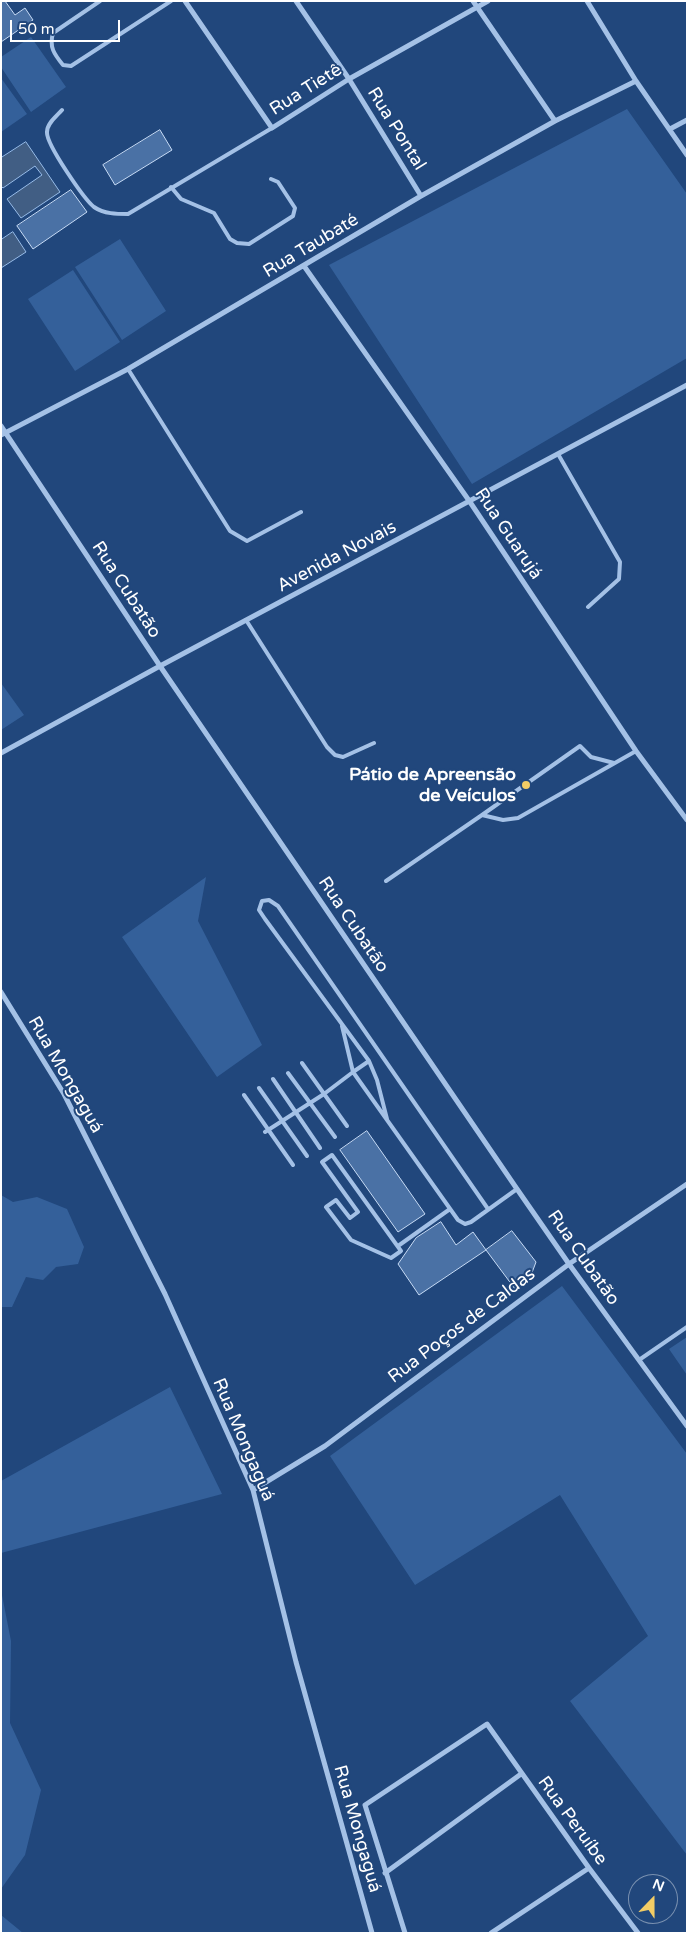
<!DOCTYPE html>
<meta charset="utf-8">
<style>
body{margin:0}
#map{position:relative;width:688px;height:1934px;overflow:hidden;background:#21477c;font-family:"Varela Round",sans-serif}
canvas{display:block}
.frame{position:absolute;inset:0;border:2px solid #fff;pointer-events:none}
.north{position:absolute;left:628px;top:1874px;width:50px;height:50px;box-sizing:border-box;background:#21477c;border:1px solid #7a91b0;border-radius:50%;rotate:22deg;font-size:14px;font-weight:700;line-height:20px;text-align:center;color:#fff}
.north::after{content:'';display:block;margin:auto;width:18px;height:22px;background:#f2cc65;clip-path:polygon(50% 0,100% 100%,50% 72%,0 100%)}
.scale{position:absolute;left:10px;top:20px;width:110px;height:22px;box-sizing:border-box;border:2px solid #fff;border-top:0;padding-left:6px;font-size:15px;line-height:18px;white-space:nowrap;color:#fff;-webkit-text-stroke:4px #21477c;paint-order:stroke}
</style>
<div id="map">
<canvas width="688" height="1934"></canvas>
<div class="frame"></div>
<div class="north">N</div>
<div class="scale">50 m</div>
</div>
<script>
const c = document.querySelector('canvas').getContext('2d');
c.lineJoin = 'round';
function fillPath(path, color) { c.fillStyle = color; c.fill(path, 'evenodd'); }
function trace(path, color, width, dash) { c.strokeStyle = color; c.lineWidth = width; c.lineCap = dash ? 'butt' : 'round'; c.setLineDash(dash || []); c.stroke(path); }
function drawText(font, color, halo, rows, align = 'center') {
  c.font = font + ' "Varela Round",sans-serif'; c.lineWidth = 4; c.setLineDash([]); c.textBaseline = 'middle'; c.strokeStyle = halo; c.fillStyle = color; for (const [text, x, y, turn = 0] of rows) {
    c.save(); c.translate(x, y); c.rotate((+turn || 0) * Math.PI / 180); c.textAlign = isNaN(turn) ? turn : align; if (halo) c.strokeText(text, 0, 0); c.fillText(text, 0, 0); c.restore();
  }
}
fillPath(new Path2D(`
 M 31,37 L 66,87 L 31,112 L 1,67 L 1,57 Z
 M 1,78 L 27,114 L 1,132 Z
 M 627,109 L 687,194 L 687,358 L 472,484 L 329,265 Z
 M 120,239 L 166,311 L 122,340 L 75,267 Z
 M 73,270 L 120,342 L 75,371 L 28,299 Z
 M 1,683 L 24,715 L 1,730 Z
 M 206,877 L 198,921 L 262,1045 L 217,1077 L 122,937 Z
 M 1,1195 L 13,1202 L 37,1197 L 67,1209 L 84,1247 L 78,1264 L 56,1267 L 43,1280 L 26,1277 L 12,1307 L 1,1307 Z
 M 562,1286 L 687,1454 L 687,1855 L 570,1701 L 648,1636 L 560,1495 L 415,1585 L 330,1456 Z
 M 687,1337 L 687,1375 L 669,1349 Z
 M 170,1387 L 222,1494 L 1,1553 L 1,1481 Z
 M 1,1590 L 11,1641 L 10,1723 L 41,1790 L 25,1855 L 1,1889 Z
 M 1,1915 L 23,1933 L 1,1933 Z`), '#34609a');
const water = new Path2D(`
 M 26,142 L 60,192 L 21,218 L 7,199 L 42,175 L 35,166 L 3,188 L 1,186 L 1,158 Z
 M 13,232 L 26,252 L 1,268 L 1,240 Z`);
fillPath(water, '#415e84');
trace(water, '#97bbe7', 1);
const building = new Path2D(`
 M 1,1 L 5,1 L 15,15 L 25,8 L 33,20 L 1,42 Z
 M 160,130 L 172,150 L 115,185 L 103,165 Z
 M 71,190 L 87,212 L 33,249 L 17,226 Z
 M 367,1131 L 425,1214 L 398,1232 L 340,1150 Z
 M 441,1222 L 456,1245 L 473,1232 L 486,1250 L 419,1295 L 398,1264 L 416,1238 Z
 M 512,1231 L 536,1262 L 530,1278 L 515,1289 L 486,1250 Z`);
fillPath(building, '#4a71a5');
trace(building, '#c7dbf5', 1);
trace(new Path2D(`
 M 100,1 L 53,33 C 49,47 54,54 63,65 L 71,66 L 171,1
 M 62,110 C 57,116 47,123 47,132 C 46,144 84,199 94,207 C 104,214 117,214 128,214 L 272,128
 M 171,187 L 181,199 L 214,213 L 230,239 L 237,243 L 249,244 L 293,216 L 295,208 L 278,182 L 271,179
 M 128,369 L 230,531 L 247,541 L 301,512
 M 558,454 L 620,562 L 619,579 L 588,607
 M 246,620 L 327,747 L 335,755 L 343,757 L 374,743
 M 482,815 L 580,746 L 591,757 L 614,763
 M 386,881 L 482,815 L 503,820 L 518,818 L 636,751
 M 342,1026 L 353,1072 L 369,1061 L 377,1080 L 387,1119
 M 369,1061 L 265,919 L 259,910 L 262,901 L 269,900 L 278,906 L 488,1209
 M 302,1063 L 347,1126
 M 288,1073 L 335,1137
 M 273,1079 L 320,1148
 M 259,1088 L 307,1156
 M 244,1095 L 293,1165
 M 265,1132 L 324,1094 L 353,1072 L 458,1220 L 465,1224 L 471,1222 L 517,1189
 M 332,1155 L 401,1251 L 391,1258 L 351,1240 L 326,1207 L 336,1200 L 350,1218 L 358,1212 L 322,1162 Z
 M 398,1246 L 450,1209
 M 639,1360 L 687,1327`), '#a4c1e6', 4);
trace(new Path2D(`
 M 185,1 L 272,128 L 349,79 L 488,1
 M 296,1 L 349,79 L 421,196
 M 473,1 L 555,121
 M 587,1 L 636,81 L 687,155
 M 670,129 L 687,120
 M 304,266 L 470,502 L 636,751 L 687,820
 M 1,426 L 160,666 L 517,1189 L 569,1264 L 687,1426
 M 1,435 L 128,369 L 421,196 L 555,121 L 636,81
 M 1,753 L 160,666 L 687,385
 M 1,992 L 64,1094 L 165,1294 L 253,1490 L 296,1662 L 372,1933
 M 253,1490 L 325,1446 L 569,1264 L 687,1184
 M 385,1873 L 521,1774
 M 405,1933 L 365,1805 L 487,1724 L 589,1868 L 638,1933
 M 491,1933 L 589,1868`), '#a4c1e6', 5);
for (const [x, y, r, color] of [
 [526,785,5,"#f2cc65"]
]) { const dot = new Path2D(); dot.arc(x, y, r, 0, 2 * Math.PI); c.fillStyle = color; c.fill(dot); trace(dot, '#21477c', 2); }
drawText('18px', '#fff', '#21477c', [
 ["Rua Tietê",306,90,-32],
 ["Rua Pontal",396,129,58],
 ["Rua Taubaté",311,246,-31],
 ["Rua Guarujá",508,534,56],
 ["Avenida Novais",337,557,-28],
 ["Rua Cubatão",126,590,57],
 ["Rua Cubatão",353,925,56],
 ["Rua Mongaguá",65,1075,60],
 ["Rua Cubatão",583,1258,55],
 ["Rua Poços de Caldas",462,1326,-37],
 ["Rua Mongaguá",243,1440,67],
 ["Rua Peruíbe",572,1821,54],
 ["Rua Mongaguá",357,1829,74]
]);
drawText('bold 18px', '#fff', '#21477c', [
 ["Pátio de Apreensão",516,775],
 ["de Veículos",516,796]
], 'right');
</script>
